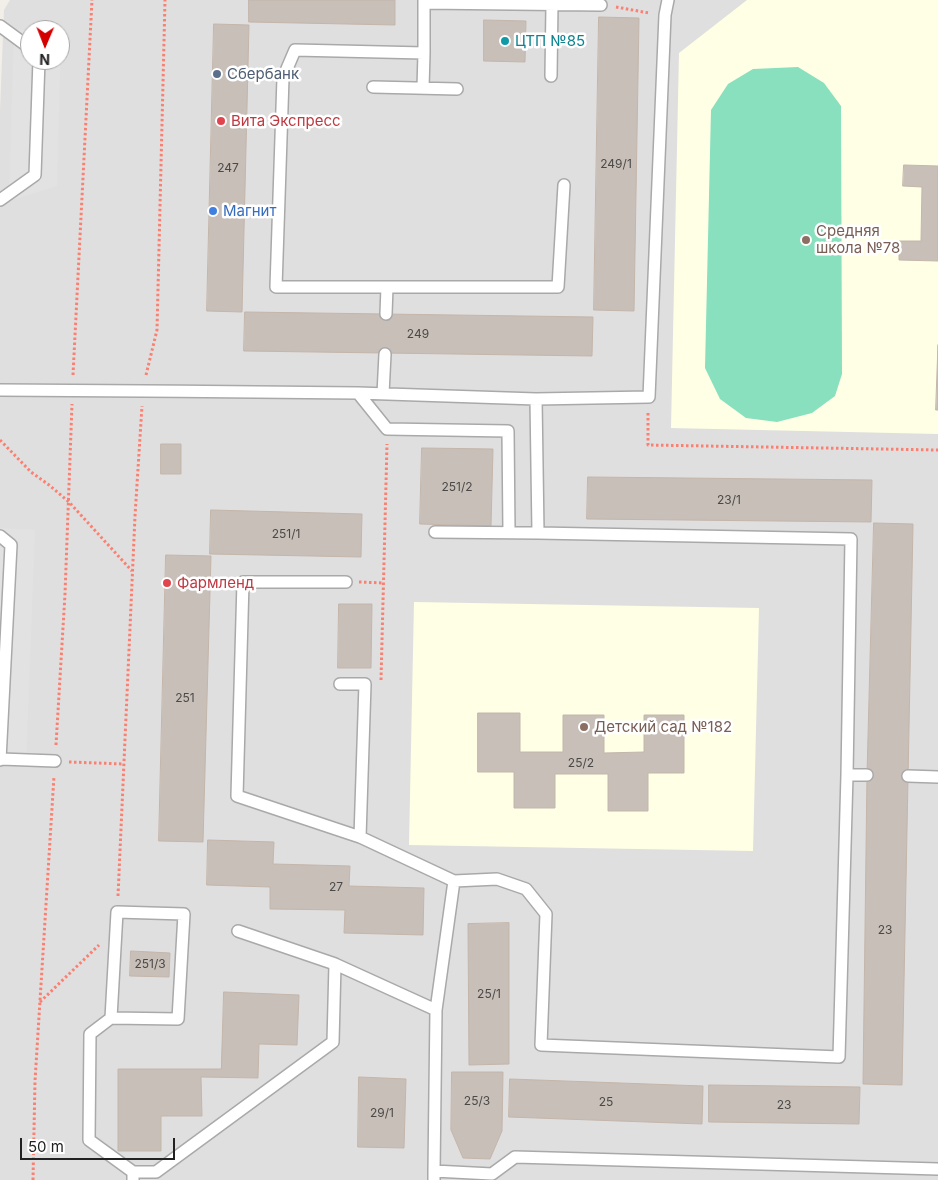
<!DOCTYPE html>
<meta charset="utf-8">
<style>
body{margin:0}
#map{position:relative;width:938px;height:1180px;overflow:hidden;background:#f2efe9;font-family:Inter,sans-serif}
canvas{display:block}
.north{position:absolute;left:20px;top:20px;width:50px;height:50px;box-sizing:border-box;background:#fff;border:1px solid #a7a7a7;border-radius:50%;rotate:181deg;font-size:14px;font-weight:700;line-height:20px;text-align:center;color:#222}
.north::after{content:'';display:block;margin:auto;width:18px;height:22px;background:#d40000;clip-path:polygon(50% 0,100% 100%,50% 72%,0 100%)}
.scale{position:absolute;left:20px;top:1138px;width:155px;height:22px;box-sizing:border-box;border:2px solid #222;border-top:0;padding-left:6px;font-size:15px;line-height:18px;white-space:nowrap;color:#222;-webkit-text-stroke:4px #fff;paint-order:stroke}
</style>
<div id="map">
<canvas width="938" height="1180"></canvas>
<div class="north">N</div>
<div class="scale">50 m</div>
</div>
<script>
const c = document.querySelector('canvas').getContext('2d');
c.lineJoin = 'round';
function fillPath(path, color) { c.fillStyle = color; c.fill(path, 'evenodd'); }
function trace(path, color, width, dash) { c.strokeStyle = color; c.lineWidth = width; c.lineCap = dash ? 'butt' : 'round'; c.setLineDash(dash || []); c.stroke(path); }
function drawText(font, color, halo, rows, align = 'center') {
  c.font = font + ' Inter,sans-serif'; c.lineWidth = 5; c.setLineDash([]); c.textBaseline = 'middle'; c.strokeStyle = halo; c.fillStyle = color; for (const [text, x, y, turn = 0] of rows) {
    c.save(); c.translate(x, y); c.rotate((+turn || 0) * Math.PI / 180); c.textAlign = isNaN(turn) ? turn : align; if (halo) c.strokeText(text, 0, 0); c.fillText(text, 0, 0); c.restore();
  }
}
fillPath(new Path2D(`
 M 10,0 L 938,0 L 938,1180 L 0,1180 L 0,111 L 4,10 ZM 30,30 L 60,30 L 60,60 L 30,60 Z`), '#e0dfdf');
fillPath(new Path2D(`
 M 747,0 L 938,0 L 938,434 L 671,428 L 679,53 Z
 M 414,602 L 759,608 L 753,851 L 409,845 Z`), '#ffffe5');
fillPath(new Path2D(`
 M 798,67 L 824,83 L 841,106 L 842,374 L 835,396 L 812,413 L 777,422 L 746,418 L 720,399 L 705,368 L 711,110 L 728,84 L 753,69 Z`), '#88e0be');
fillPath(new Path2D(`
 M 14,29 L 30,31 L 30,60 L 60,60 L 61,34 L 57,186 L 9,201 Z
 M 0,528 L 35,530 L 26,765 L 0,764 Z`), '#e2e2e2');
const building = new Path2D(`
 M 249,0 L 395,0 L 395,25 L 249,22 Z
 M 599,17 L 639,18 L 634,311 L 594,310 Z
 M 484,20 L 526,21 L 525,62 L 484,61 Z
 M 214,24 L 249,25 L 242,312 L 207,311 Z
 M 904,165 L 938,166 L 938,261 L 899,260 L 899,241 L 921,241 L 922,187 L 903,186 Z
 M 245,312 L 593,317 L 592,356 L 244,351 Z
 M 938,345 L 938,410 L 936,410 Z
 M 161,444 L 181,444 L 181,474 L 161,474 Z
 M 422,448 L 493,449 L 491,526 L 420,524 Z
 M 588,477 L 872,480 L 871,522 L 587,519 Z
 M 211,510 L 362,514 L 361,557 L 210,554 Z
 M 874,523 L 913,524 L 902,1085 L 863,1084 L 867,775 Z
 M 166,555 L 211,556 L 203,842 L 159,841 Z
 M 339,604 L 372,604 L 371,668 L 338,668 Z
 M 478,713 L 520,713 L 520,752 L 563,752 L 563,715 L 604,715 L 604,753 L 644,752 L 644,715 L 684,715 L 684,773 L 648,773 L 648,811 L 608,811 L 608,774 L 555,774 L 555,808 L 514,808 L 514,772 L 478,772 Z
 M 208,840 L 274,842 L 273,864 L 350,866 L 349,886 L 424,888 L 423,935 L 344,933 L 345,910 L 270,909 L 270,887 L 207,885 Z
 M 509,923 L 509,1064 L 469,1065 L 468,924 Z
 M 131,951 L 170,953 L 169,977 L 130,976 Z
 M 224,992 L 299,995 L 297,1045 L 259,1044 L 258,1078 L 201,1077 L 202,1116 L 161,1116 L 161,1151 L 118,1151 L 118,1069 L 221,1069 Z
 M 452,1072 L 503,1072 L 502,1131 L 490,1159 L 463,1158 L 451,1130 Z
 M 359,1077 L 406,1079 L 404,1148 L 358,1147 Z
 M 510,1079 L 703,1086 L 702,1124 L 509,1117 Z
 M 709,1085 L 860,1087 L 859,1124 L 709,1122 Z`);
fillPath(building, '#c7bfb8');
trace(building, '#c4b6ab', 1);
const lane = new Path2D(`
 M 424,0 L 424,53 L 295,50 L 283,78 L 276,287 L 558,287 L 564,185
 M 424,3 L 601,5
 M 0,26 L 30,48
 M 551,76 L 552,4
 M 373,87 L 457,89
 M 423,88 L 424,53
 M 0,200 L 35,175 L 39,60
 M 386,314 L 387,287
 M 0,390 C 119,391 239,391 358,393 L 387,429 L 508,431 L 509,532
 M 358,393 L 536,399 L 649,397 L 665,15 L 668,0
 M 383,394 L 385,354
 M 536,399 L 538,533
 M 435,532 L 538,533 L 851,539 L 847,775 L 867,775
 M 0,536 L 11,545 L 0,760
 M 346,582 L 243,582 L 237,796 L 360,837 L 454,881
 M 340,684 L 365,684 L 360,837
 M 1,759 L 55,761
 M 908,776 L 938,777
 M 238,931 L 335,964
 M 111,1018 L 117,912 L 184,914 L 178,1019 L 111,1018 L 90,1034 L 89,1140 L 133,1172 L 133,1180
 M 434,1171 L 436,1010 L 454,881 L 497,879 L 526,889 L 546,914 L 541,1045 L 839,1057 L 847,775
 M 133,1172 L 156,1172 L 333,1042 L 335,964 L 436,1010
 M 434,1180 L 434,1171 L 492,1174 L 515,1157 L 938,1169`);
trace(lane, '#a9a9a9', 14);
trace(new Path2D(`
 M 616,7 L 649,13
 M 73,375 L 92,0
 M 146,375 L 157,330 L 165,0
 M 648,413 L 648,445 L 938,450
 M 0,440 L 31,472 L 49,485 L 69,502 L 132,571
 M 359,582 L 384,583
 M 381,680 L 387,444
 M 56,745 L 65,594 L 72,404
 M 69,762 L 124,764
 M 118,896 L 135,516 L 142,406
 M 40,1002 L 99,945
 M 33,1180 L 35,1081 L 54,776`), '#fa8072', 3, [2.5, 2.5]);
trace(lane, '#fff', 11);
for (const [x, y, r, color] of [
 [505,41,5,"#0f9aa8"],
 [217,74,5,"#5c6f8a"],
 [221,121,5,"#e0444e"],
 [213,211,5,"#3f7fe0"],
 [806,240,5,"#8d6e63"],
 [167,583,5,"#e0444e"],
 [584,727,5,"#8d6e63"]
]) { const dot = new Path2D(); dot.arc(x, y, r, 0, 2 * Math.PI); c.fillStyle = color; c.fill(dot); trace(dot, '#fff', 2); }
drawText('12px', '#4b4948', null, [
 ["249/1",616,164],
 ["247",228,168],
 ["249",418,334],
 ["251/2",457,487],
 ["23/1",729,500],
 ["251/1",286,534],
 ["251",185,698],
 ["25/2",581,763],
 ["27",336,887],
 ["23",885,930],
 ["251/3",150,964],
 ["25/1",489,994],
 ["25/3",477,1101],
 ["25",606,1102],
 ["23",784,1105],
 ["29/1",382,1113]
]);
drawText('15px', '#0d838f', '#fff', [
 ["ЦТП №85",515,41]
], 'left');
drawText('15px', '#4e5e75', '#fff', [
 ["Сбербанк",227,74]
], 'left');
drawText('15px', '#be3a42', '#fff', [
 ["Вита Экспресс",231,121],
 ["Фармленд",177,583]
], 'left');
drawText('15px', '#366cbe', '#fff', [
 ["Магнит",223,211]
], 'left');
drawText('15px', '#785e54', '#fff', [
 ["Средняя",816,231],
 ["школа №78",816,248],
 ["Детский сад №182",594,727]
], 'left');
</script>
